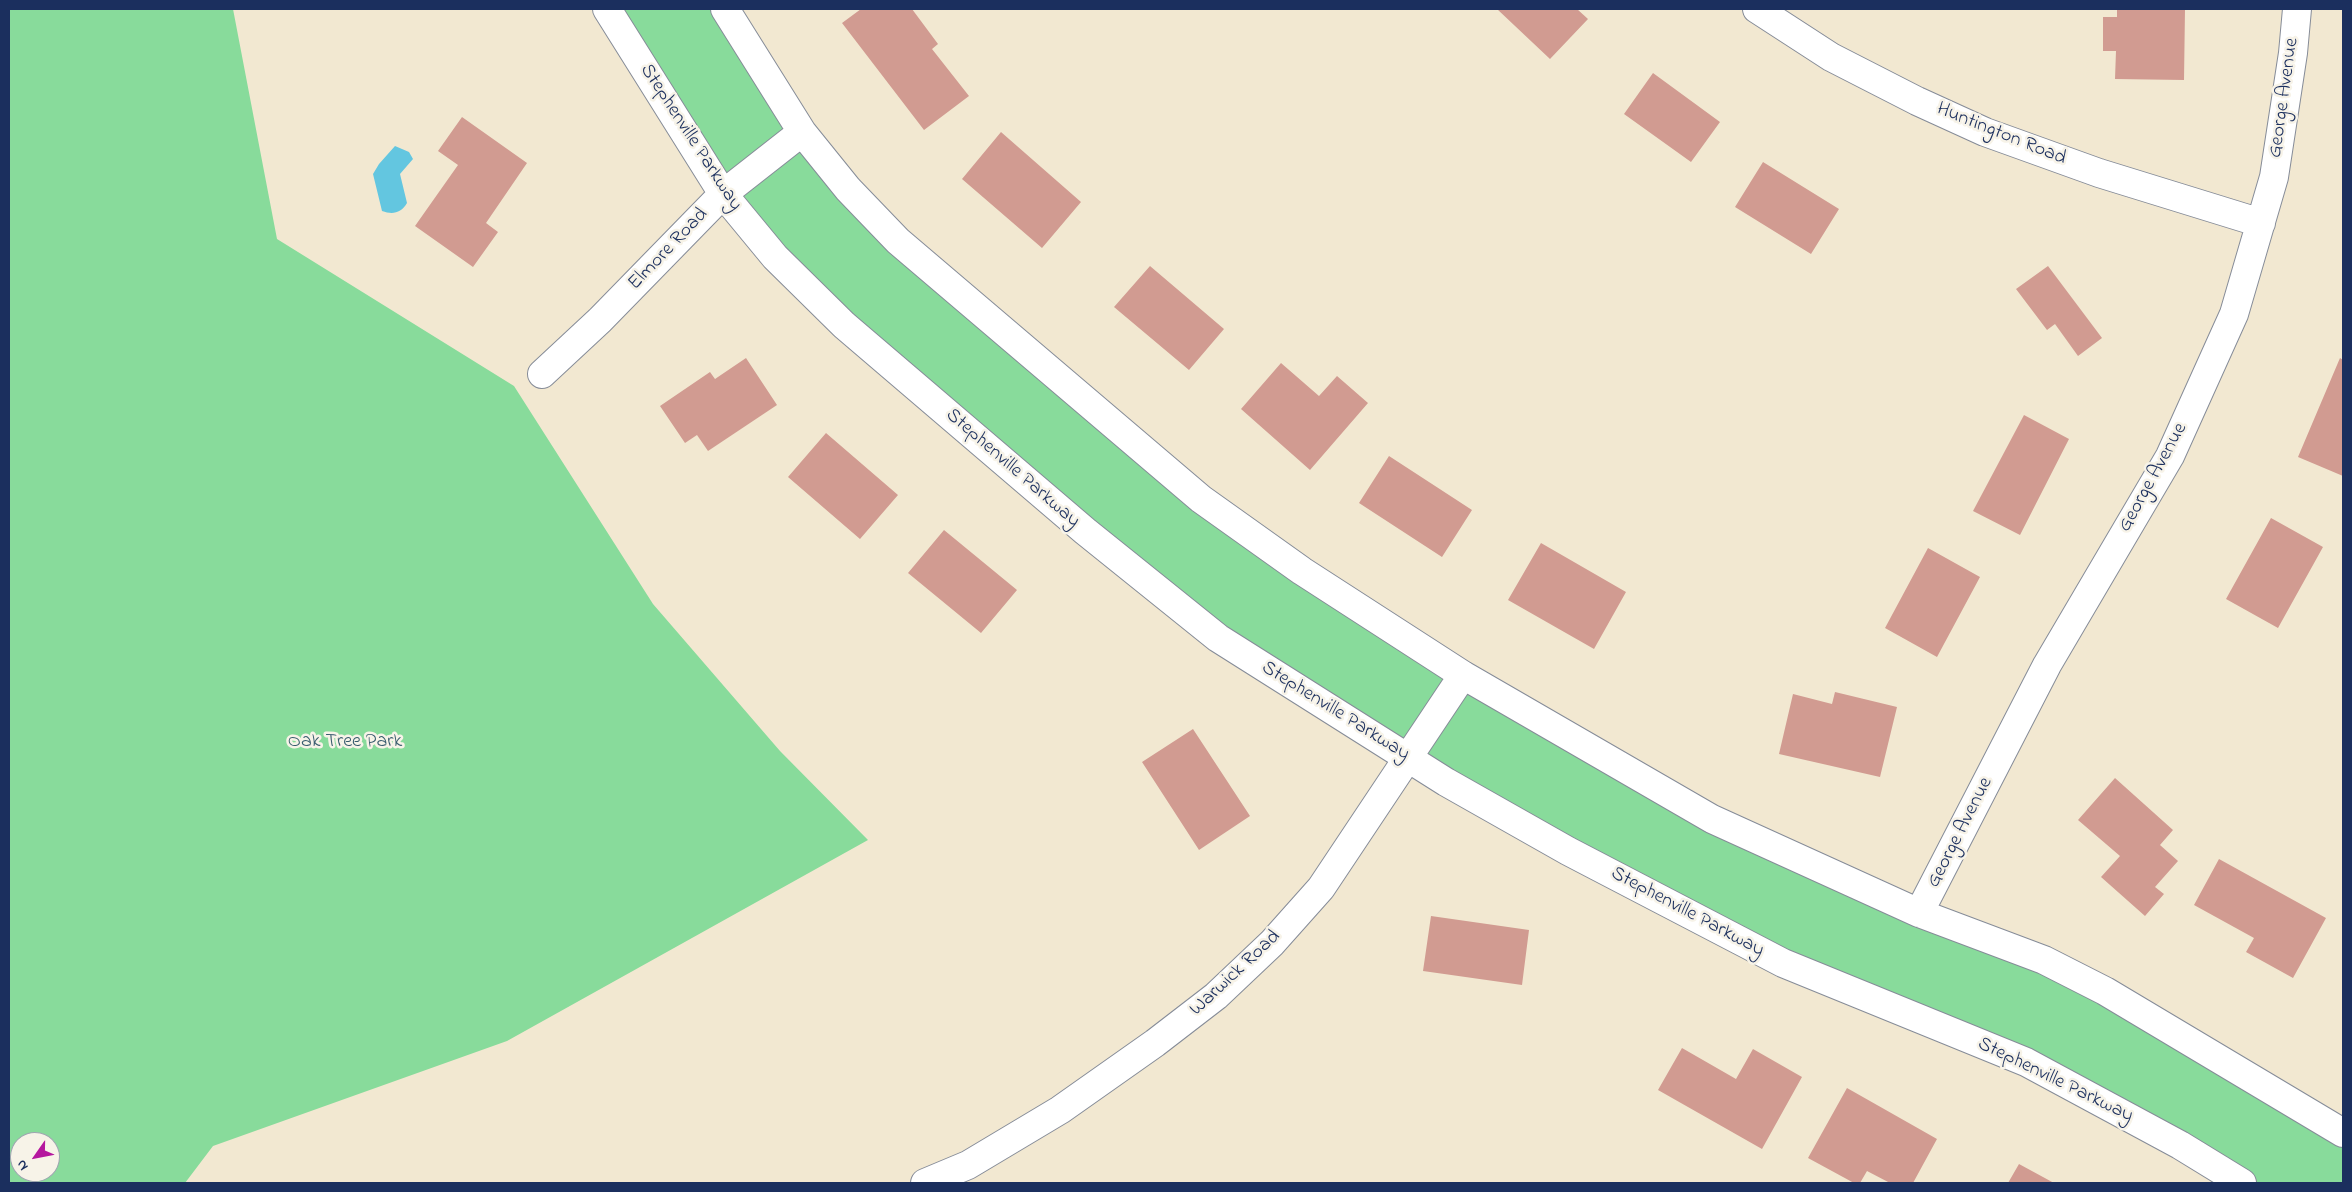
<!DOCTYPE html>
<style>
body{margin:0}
#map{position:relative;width:2352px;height:1192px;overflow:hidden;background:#f2e8d1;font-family:"Indie Flower",sans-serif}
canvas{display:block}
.frame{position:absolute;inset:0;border:10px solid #1b2f5e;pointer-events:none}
.north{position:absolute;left:10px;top:1132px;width:50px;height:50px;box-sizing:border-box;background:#f7f3e8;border:1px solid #9fa5b1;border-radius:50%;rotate:237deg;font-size:14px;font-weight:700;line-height:20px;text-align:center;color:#1b2f5e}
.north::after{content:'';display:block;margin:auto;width:18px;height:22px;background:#b5179e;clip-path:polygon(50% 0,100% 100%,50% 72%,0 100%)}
</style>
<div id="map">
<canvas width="2352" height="1192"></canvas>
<div class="frame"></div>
<div class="north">N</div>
</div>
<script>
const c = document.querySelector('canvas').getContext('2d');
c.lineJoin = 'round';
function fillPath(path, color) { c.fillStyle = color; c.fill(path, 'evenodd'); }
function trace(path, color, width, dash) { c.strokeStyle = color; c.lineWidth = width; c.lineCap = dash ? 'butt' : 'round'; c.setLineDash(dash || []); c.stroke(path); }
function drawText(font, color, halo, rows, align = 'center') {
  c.font = font + ' "Indie Flower",sans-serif'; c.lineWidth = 5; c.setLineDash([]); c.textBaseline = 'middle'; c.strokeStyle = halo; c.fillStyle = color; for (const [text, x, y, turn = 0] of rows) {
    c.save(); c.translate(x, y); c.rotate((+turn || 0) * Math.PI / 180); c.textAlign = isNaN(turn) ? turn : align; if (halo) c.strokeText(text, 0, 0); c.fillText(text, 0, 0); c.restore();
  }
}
fillPath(new Path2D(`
 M 9,9 L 233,9 L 277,239 L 514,386 L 653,604 L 780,751 L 868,840 L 507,1041 L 213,1146 L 185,1183 L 9,1183 ZM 20,1142 L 50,1142 L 50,1172 L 20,1172 Z
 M 607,9 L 725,9 L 848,189 L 1201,499 L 1712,819 L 1982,935 L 2343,1133 L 2343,1183 L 2242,1183 L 2180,1145 L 1783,963 L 1218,638 L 775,257 Z`), '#88db9b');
fillPath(new Path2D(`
 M 395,146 L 409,152 L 413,159 L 400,174 L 407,203 C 401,213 393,215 382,211 L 373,174 L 379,164 Z`), '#63c6e0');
fillPath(new Path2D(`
 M 861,9 L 912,9 L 938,44 L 932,49 L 969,96 L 924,130 L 842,23 Z
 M 1497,9 L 1577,9 L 1588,19 L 1550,59 Z
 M 2117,9 L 2185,9 L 2184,80 L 2115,79 L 2116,51 L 2103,51 L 2103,17 L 2117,17 Z
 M 1653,73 L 1720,122 L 1691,162 L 1624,114 Z
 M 462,117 L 527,163 L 486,223 L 498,232 L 473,267 L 415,226 L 458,165 L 438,151 Z
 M 1001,132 L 1081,202 L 1042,248 L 962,179 Z
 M 1763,162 L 1839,209 L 1811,254 L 1735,207 Z
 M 1150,266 L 1224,329 L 1189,370 L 1114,307 Z
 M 2048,266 L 2102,338 L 2078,356 L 2055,324 L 2047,330 L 2016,289 Z
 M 746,358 L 777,405 L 708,451 L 697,435 L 685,443 L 660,406 L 710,372 L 715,379 Z
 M 2340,358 L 2343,360 L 2343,476 L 2298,457 Z
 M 1281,363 L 1319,396 L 1337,376 L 1368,403 L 1310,470 L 1241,409 Z
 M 2024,415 L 2069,439 L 2020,535 L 1973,511 Z
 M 826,433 L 898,495 L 860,539 L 788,477 Z
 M 1389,456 L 1472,510 L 1442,557 L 1359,503 Z
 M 2271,518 L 2323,547 L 2278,628 L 2226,599 Z
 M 944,530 L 1017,590 L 981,633 L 908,573 Z
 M 1541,543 L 1626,592 L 1594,649 L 1508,600 Z
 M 1928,548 L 1980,577 L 1937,657 L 1885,628 Z
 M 1835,692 L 1897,707 L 1880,777 L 1779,754 L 1793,694 L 1832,704 Z
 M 1193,729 L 1250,816 L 1199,850 L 1142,762 Z
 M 2115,778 L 2173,830 L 2160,845 L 2178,861 L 2155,887 L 2164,894 L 2145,916 L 2101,877 L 2120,856 L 2078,820 Z
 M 2219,859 L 2326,918 L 2293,978 L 2246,952 L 2254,938 L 2194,905 Z
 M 1431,916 L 1529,930 L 1522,985 L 1423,971 Z
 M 1682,1048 L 1736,1079 L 1753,1049 L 1802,1077 L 1762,1149 L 1658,1090 Z
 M 1847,1088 L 1937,1139 L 1913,1183 L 1890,1183 L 1867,1171 L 1860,1183 L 1854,1183 L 1808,1158 Z
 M 2019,1164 L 2054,1183 L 2008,1183 Z`), '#d19b91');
const street = new Path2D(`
 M 607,9 L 723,194 L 775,257 L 844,325 L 1085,531 L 1218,638 L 1446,782 L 1568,851 L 1783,963 L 2026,1062 L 2180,1145 L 2242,1183
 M 725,9 L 802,132 L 848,189 L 898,241 L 1201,499 L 1302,571 L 1463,675 L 1712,819 L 1919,913 L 2044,960 L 2105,991 L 2343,1133
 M 1757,9 L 1831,57 L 1917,101 L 1985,132 L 2099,173 L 2261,223
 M 542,374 L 600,320 L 723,194 L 802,132
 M 1919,913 L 2047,665 L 2170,456 L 2234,314 L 2274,177 L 2293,53 L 2297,9
 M 925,1183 L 968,1165 L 1060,1110 L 1155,1043 L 1216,996 L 1272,943 L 1321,888 L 1463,675`);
trace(street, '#868c98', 30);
trace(street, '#fff', 28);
drawText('20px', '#1b2f5e', '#f7f3e8', [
 ["George Avenue",2285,98,-82],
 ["Huntington Road",2001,135,22],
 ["Stephenville Parkway",690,138,57],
 ["Elmore Road",669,250,-46],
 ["Stephenville Parkway",1012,469,41],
 ["George Avenue",2154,478,-61],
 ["Stephenville Parkway",1335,712,32],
 ["George Avenue",1961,833,-63],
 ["Stephenville Parkway",1687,913,28],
 ["Warwick Road",1236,974,-43],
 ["Stephenville Parkway",2055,1081,26]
]);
drawText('20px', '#365a6d', '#f7f3e8', [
 ["Oak Tree Park",345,743]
]);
</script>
